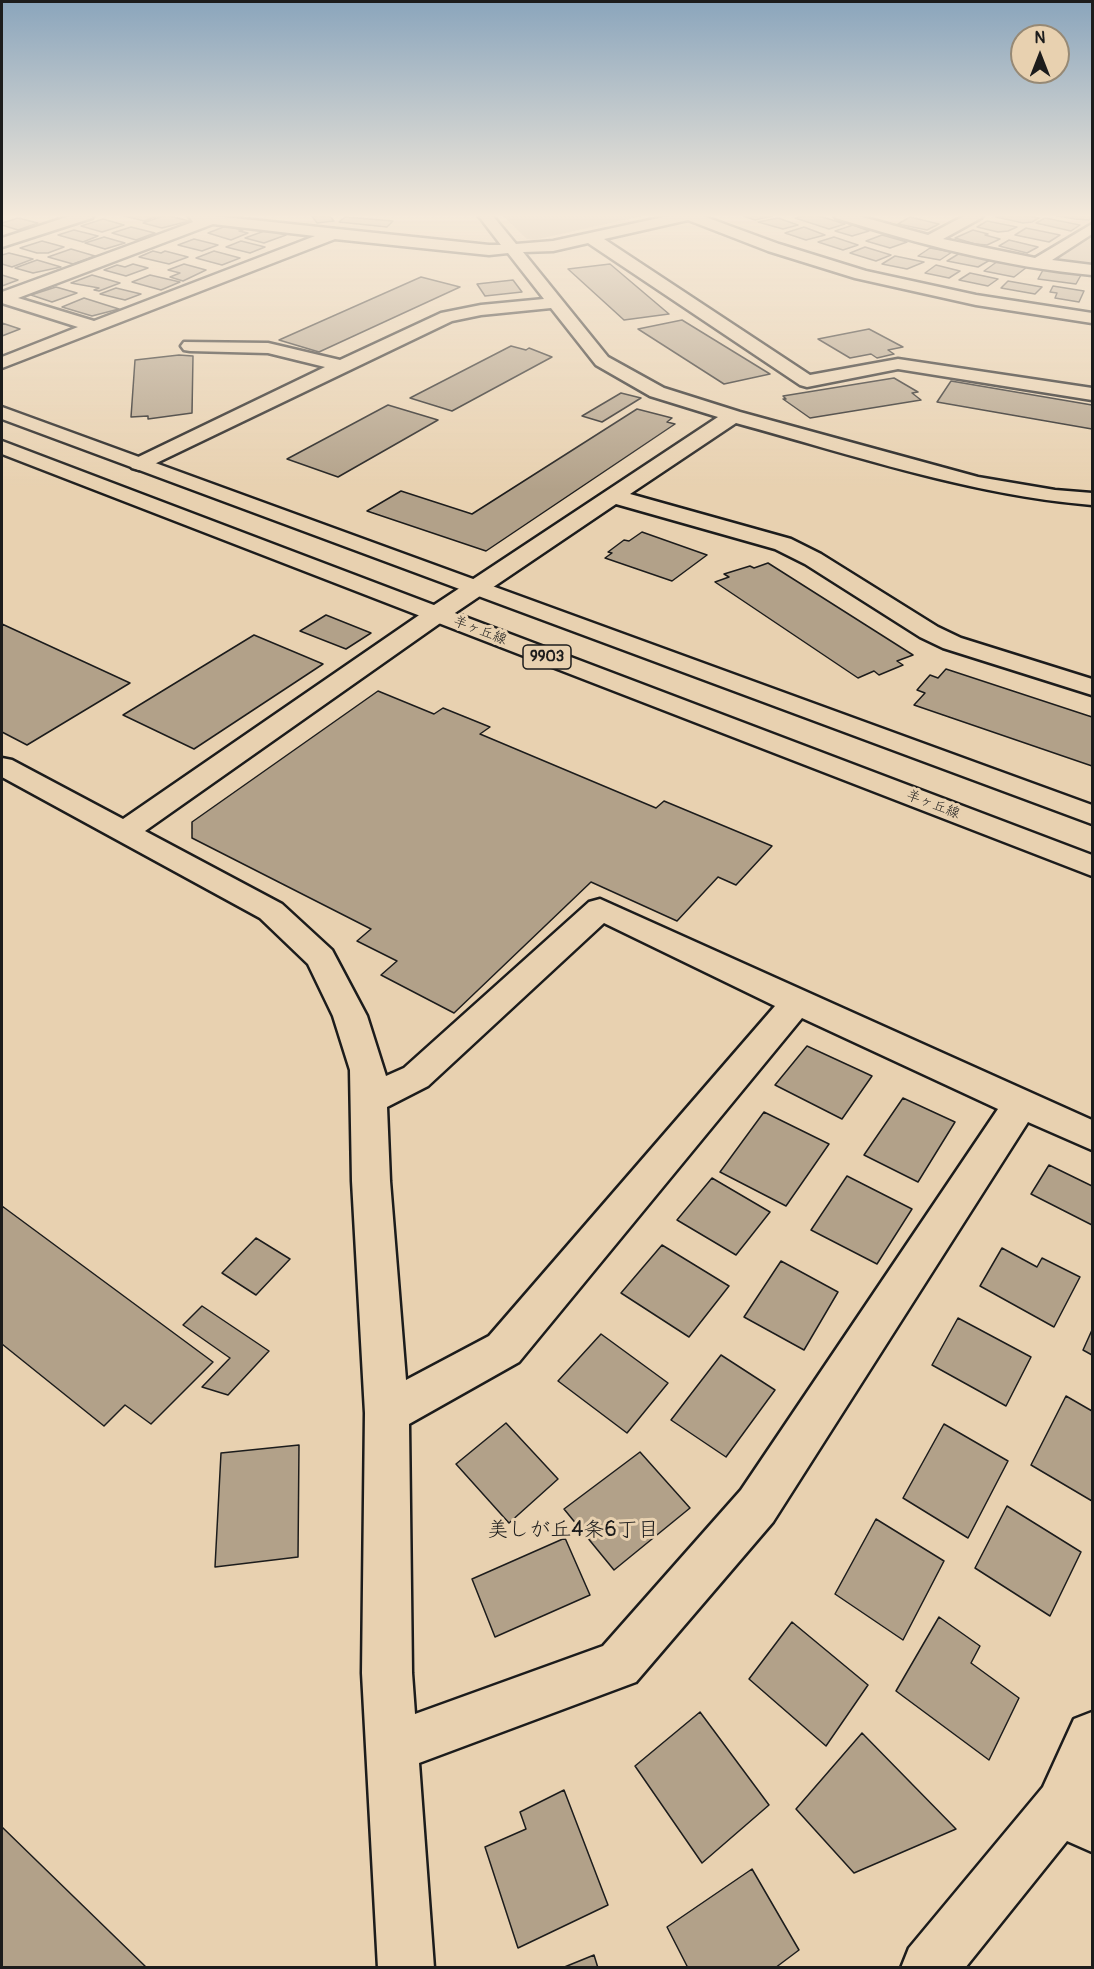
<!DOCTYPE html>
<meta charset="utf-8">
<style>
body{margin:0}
#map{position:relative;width:1094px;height:1969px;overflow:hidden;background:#e8d1b0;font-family:Pangolin,sans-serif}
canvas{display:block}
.frame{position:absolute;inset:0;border:3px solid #1c1c1c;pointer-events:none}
.north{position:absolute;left:1010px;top:24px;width:60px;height:60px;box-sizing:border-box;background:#e8d1b0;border:2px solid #968975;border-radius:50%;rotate:0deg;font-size:16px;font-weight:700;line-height:24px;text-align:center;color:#1c1c1c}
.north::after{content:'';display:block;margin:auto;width:21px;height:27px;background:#1c1c1c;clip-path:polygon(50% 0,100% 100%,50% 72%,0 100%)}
</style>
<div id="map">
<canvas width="1094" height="1969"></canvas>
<div class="frame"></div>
<div class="north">N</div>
</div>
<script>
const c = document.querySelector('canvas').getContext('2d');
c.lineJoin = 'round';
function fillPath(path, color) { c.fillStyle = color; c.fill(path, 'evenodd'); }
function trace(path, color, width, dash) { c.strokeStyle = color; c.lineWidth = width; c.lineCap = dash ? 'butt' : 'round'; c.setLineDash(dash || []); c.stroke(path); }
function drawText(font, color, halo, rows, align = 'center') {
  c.font = font + ' Pangolin,"Klee One",sans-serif'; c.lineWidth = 6; c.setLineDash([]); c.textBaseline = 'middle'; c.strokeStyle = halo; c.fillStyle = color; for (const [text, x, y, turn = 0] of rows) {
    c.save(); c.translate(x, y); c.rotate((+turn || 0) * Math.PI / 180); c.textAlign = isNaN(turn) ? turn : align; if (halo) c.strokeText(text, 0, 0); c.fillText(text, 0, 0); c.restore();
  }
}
fillPath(new Path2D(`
 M 502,215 L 647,215 L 534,240 L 527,239 Z
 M 1092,233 L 1092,263 L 1059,260 L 1056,257 Z`), '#c7b398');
const building = new Path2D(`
 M 121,215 L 160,215 L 144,221 Z
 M 166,215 L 189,221 L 162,228 L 143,223 Z
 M 311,215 L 329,215 L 334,221 L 317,223 Z
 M 741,215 L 767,215 L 772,216 L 755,220 Z
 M 805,215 L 816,215 L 845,224 L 829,229 L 795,218 Z
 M 1000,215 L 1026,215 L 1039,218 L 1032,222 L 1023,223 L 996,217 Z
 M 1053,215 L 1091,215 L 1092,218 L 1089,220 L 1075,219 Z
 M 345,217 L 393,221 L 387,227 L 339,222 Z
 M 910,217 L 939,224 L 927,230 L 898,224 Z
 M 18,218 L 38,223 L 18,230 L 2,225 L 2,223 Z
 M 778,218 L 798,225 L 783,229 L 758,222 Z
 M 1045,218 L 1080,225 L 1071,231 L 1036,223 Z
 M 103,219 L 124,225 L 102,232 L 81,226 Z
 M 987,221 L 1017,227 L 1008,231 L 998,232 L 977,227 Z
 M 853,225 L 869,231 L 852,236 L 835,231 Z
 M 226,226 L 243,230 L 239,231 L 248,233 L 231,240 L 208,233 Z
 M 131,227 L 155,233 L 136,240 L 112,233 Z
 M 804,227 L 825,235 L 806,240 L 785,233 Z
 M 1026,228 L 1060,235 L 1049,242 L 1015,235 Z
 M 74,230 L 98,236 L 83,242 L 58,235 Z
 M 267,230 L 286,235 L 264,243 L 245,238 Z
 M 973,230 L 988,234 L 985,235 L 1000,239 L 987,245 L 975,244 L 955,238 Z
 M 882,235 L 907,242 L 890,248 L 866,241 Z
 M 104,237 L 125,243 L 105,249 L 85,243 Z
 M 834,237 L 858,245 L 843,250 L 818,242 Z
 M 194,239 L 218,245 L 202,251 L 178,245 Z
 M 1009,240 L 1038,247 L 1027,253 L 999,246 Z
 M 42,241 L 64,247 L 48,253 L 37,253 L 20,248 Z
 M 241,241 L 265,247 L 250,253 L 226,247 Z
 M 865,247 L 891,255 L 876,261 L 850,253 Z
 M 930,248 L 952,252 L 940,260 L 918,256 Z
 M 71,249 L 95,256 L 73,264 L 48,257 Z
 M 153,251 L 161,253 L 165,251 L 188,257 L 169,264 L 139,257 Z
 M 214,251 L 240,258 L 222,265 L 196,258 Z
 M 9,253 L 33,259 L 12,267 L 2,264 L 2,255 Z
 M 960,253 L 990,260 L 978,267 L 947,261 Z
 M 895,256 L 924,262 L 907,269 L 882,264 Z
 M 37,260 L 61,267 L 33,273 L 15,268 Z
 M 998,261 L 1027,267 L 1014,277 L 984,271 Z
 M 133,264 L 148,268 L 126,276 L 104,270 L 117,265 L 125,267 Z
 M 184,264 L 206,270 L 183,281 L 170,277 L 180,273 L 168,270 Z
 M 610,264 L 669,314 L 624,320 L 568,269 Z
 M 936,265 L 960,271 L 949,278 L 925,273 Z
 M 1043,270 L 1081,275 L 1076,284 L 1038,279 Z
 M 970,273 L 998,279 L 988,286 L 959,280 Z
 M 2,275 L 18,280 L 2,286 Z
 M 92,275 L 120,283 L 99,291 L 94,290 L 99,288 L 71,283 Z
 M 150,275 L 180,282 L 161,290 L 132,282 Z
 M 421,277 L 460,287 L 319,352 L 279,340 Z
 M 513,280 L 522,292 L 485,296 L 477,284 Z
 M 1008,281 L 1042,287 L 1035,294 L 1001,288 Z
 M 1053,286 L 1084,291 L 1079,302 L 1055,298 L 1057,293 L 1050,292 Z
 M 56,287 L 77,293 L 52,302 L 31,295 Z
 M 116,288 L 141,294 L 125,300 L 100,294 Z
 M 84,298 L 119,309 L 92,316 L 62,307 Z
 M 682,320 L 770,374 L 724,384 L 638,329 Z
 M 2,323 L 20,329 L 2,336 Z
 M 869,329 L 903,347 L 888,350 L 894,354 L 877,358 L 871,354 L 850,358 L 818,339 Z
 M 511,346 L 526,350 L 529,348 L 552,357 L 452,411 L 410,398 Z
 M 179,355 L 193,356 L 192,413 L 148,419 L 148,416 L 131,417 L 135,360 Z
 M 894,378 L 918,392 L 912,393 L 921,400 L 810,418 L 783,399 L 786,399 L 783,396 Z
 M 951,381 L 1092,405 L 1092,429 L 937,402 Z
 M 621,393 L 641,398 L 602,422 L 582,416 Z
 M 388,405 L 438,420 L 338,477 L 287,459 Z
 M 637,409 L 672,418 L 667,422 L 675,424 L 486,551 L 367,511 L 401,491 L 472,514 Z
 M 642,532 L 707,555 L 672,581 L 605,558 L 612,553 L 608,552 L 624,540 L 629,541 Z
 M 768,563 L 913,655 L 897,661 L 903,665 L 879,675 L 874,671 L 858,678 L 715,582 L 729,577 L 724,574 L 750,566 L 754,568 Z
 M 326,615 L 371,633 L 346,649 L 300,631 Z
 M 2,624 L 130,683 L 27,745 L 2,732 Z
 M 254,635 L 323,664 L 194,749 L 123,715 Z
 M 946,669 L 1092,717 L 1092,766 L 914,705 L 925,693 L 917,690 L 930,675 L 938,678 Z
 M 378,691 L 434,714 L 443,708 L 490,727 L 480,734 L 656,808 L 664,801 L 772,846 L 736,885 L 718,877 L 677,921 L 591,882 L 454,1013 L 381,975 L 397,961 L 357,941 L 371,929 L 192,838 L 192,822 Z
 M 807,1046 L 872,1076 L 842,1119 L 775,1085 Z
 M 903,1098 L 955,1122 L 918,1182 L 864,1155 Z
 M 764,1112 L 829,1144 L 786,1206 L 720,1172 Z
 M 1049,1165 L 1092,1186 L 1092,1225 L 1031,1194 Z
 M 847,1176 L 912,1209 L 877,1264 L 811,1230 Z
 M 712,1178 L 770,1212 L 736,1255 L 677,1220 Z
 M 2,1206 L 213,1362 L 151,1424 L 125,1405 L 104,1426 L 2,1344 Z
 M 256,1238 L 290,1259 L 256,1295 L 222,1273 Z
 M 662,1245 L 729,1286 L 689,1337 L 621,1293 Z
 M 1002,1248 L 1037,1267 L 1042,1258 L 1080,1277 L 1054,1327 L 980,1286 Z
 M 781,1261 L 838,1292 L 804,1350 L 744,1317 Z
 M 202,1306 L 269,1351 L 228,1395 L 202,1387 L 230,1358 L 183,1325 Z
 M 958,1318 L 1031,1357 L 1006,1406 L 932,1365 Z
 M 1092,1330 L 1092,1355 L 1083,1350 Z
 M 601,1334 L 668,1383 L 627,1433 L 558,1381 Z
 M 721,1355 L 775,1390 L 726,1457 L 671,1420 Z
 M 1066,1396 L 1092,1411 L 1092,1501 L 1031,1465 Z
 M 506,1423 L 558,1479 L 509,1523 L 456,1464 Z
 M 944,1424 L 1008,1461 L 968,1538 L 903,1498 Z
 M 299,1445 L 298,1557 L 215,1567 L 221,1453 Z
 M 640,1452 L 690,1508 L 614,1570 L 564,1509 Z
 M 1007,1506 L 1081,1552 L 1050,1616 L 975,1568 Z
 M 876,1519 L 944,1561 L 903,1640 L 835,1594 Z
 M 565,1538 L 590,1595 L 495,1637 L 472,1579 Z
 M 939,1617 L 980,1646 L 971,1663 L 1019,1698 L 989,1760 L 896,1691 Z
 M 792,1622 L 868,1685 L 826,1746 L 749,1679 Z
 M 700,1712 L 769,1805 L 702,1863 L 635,1766 Z
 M 862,1733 L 956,1829 L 854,1873 L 796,1809 Z
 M 564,1790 L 608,1905 L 518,1948 L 485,1847 L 526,1829 L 520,1812 Z
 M 2,1827 L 147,1968 L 2,1968 Z
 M 752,1869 L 799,1950 L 775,1968 L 688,1968 L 667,1927 Z
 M 594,1955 L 598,1968 L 562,1968 Z`);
fillPath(building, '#b2a189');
trace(building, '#1c1c1c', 1.5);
const minor = new Path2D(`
 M 73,215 L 94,215 L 92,218 L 2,247 L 2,238 Z
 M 188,215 L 205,215 L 489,245 L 501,245 L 478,215 L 492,215 L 516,244 L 553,241 L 673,215 L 700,215 L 779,244 L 866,271 L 976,295 L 1092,313 L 1092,323 L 976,305 L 855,278 L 768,251 L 688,220 L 604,239 L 810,375 L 898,359 L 1092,388 L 1092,400 L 898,369 L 807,387 L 800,385 L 588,243 L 553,251 L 523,252 L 608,357 L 664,388 L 740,412 L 978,477 L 1055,490 L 1092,493 L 1092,505 C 970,495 853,455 736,423 L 630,494 L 791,539 L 821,554 L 938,627 L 961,638 L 1092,679 L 1092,695 L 943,648 L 920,637 L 805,564 L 775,549 L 616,504 L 446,619 L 145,831 L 282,904 L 332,950 L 367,1016 L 386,1076 L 404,1068 L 589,902 L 600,899 L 1092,1120 L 1092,1150 L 1028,1122 L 773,1522 L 636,1682 L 419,1763 L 434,1968 L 378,1968 L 362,1673 L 365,1413 L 352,1181 L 350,1070 L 333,1016 L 308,964 L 260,918 L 2,777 L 2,758 L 12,760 L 123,819 L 428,609 L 718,417 L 650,396 L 596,365 L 551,308 L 481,315 L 452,321 L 146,468 L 139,470 L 132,468 L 129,464 L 132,460 L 325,367 L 268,353 L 190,351 L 184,350 L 181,346 L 184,342 L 268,343 L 340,360 L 441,313 L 481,305 L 544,299 L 508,253 L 489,255 L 335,239 L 2,368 L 2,357 L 78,327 L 2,303 L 2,292 L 193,222 ZM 213,224 L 315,236 L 94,321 L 18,298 ZM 604,923 L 775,1006 L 489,1336 L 406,1380 L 390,1181 L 387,1107 L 428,1086 ZM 802,1018 L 998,1109 L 741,1490 L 603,1646 L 415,1714 L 412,1673 L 409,1424 L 519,1362 Z
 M 834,215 L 855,215 L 928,235 L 966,215 L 983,215 L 981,218 L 943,239 L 1035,258 L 1092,224 L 1092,234 L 1052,260 L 1092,265 L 1092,275 C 1005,267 919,244 836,218 Z
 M 1092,1712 L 1092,1852 L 1067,1841 L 965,1968 L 901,1968 L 909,1948 L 1043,1787 L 1074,1719 Z`);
const major = new Path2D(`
 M 2,407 L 1092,805 L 1092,824 L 2,419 Z
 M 2,441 L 1092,855 L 1092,876 L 2,454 Z`);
trace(minor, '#1c1c1c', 5);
trace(major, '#1c1c1c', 5);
fillPath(minor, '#e8d1b0');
fillPath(major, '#e8d1b0');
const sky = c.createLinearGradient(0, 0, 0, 490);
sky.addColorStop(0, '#8aa5bc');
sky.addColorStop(0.44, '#f5eadb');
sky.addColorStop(1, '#f5eadb00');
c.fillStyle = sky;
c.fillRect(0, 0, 1094, 490);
drawText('14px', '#1c1c1c', '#e8d1b0', [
 ["羊ヶ丘線",480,631,21],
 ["羊ヶ丘線",933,805,21]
]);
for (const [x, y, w] of [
 [547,657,48]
]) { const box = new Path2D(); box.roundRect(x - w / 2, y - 12, w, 24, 4.5); c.fillStyle = '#e8d1b0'; c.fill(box); trace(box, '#1c1c1c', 1.5); }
drawText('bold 15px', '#1c1c1c', null, [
 ["9903",547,657]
]);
drawText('21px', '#1c1c1c', '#e8d1b0', [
 ["美しが丘4条6丁目",573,1531]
]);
</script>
